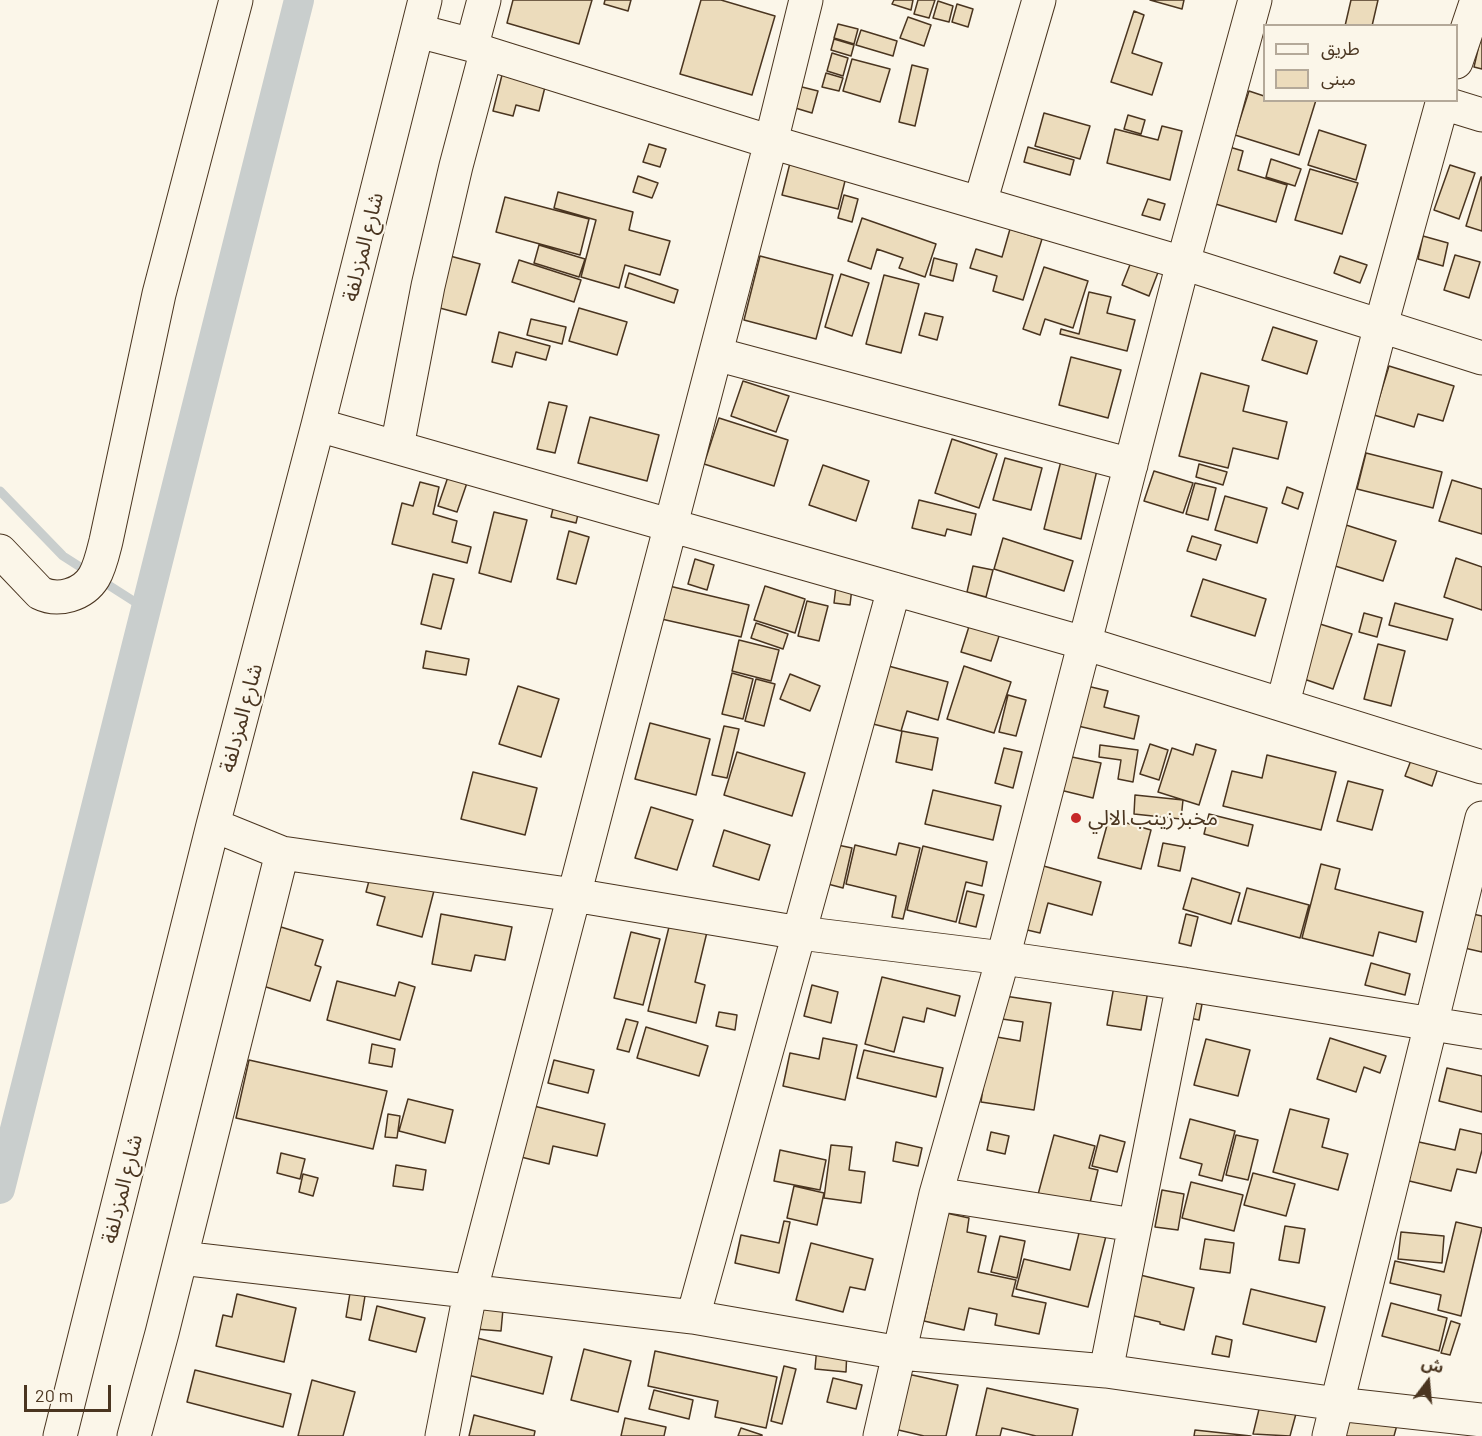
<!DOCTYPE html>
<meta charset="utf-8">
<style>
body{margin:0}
#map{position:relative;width:1482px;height:1436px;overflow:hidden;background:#fbf6e9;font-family:Barlow,"Noto Sans Arabic",sans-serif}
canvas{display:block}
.legend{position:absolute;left:1263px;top:24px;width:195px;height:78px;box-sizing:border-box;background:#fbf6e9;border:2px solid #b4a999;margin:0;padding:8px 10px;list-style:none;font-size:18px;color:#4a3520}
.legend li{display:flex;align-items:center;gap:12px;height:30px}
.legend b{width:30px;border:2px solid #b4a999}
.north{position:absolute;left:1398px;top:1352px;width:60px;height:60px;-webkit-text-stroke:4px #fbf6e9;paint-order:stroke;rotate:16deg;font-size:16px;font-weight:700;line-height:24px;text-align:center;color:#4a3520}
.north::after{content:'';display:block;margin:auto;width:21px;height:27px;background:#4a3520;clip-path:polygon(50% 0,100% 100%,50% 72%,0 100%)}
.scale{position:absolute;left:24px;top:1385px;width:87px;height:27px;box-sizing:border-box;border:3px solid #4a3520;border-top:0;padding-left:8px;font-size:18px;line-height:21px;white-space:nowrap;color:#4a3520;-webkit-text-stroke:4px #fbf6e9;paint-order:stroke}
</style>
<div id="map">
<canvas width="1482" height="1436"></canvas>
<ul class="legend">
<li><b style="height:8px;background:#fbf6e9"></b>طريق</li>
<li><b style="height:16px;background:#ecdcbc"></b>مبنى</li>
</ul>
<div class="north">ش</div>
<div class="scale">20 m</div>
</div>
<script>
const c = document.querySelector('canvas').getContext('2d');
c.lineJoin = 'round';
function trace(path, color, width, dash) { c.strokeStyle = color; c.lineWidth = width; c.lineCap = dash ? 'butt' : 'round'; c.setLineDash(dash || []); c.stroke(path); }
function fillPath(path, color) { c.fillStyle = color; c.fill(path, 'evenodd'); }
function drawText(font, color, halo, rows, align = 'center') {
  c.font = font + ' Barlow,"Noto Sans Arabic",sans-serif'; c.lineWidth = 4.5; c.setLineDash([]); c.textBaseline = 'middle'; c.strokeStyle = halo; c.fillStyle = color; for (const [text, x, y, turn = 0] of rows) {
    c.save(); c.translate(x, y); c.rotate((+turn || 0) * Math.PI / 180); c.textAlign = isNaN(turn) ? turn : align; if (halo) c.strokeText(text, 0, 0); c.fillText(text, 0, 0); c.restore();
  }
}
trace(new Path2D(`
 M 0,491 L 63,556 L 146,609`), '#c9cecd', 9);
trace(new Path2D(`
 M 0,1189 L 299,0`), '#c9cecd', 30);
const building = new Path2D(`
 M 513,0 L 592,0 L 579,44 L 507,23 Z
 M 605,0 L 631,0 L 628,11 L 604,4 Z
 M 701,0 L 721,0 L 775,16 L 752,95 L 680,74 Z
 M 894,0 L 913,0 L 911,10 L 892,4 Z
 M 918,0 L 935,0 L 929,18 L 914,14 Z
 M 1150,0 L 1184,0 L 1182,9 Z
 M 1351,0 L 1378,0 L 1372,26 L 1345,26 Z
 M 938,1 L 953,6 L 949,22 L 933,18 Z
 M 957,4 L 973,9 L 968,27 L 952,22 Z
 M 1134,11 L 1144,15 L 1132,53 L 1162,63 L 1152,95 L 1111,82 Z
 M 908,17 L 931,25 L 924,46 L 900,38 Z
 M 838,24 L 858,29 L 854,44 L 834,38 Z
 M 861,30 L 897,41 L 893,56 L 856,45 Z
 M 1482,32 L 1482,69 L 1474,67 Z
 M 834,39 L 854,45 L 851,56 L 831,50 Z
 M 832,53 L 848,58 L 843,76 L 827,71 Z
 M 852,59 L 890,69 L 880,102 L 843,91 Z
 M 912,65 L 928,69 L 915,126 L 899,122 Z
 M 503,71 L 546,83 L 539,111 L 516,105 L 513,116 L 493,111 Z
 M 826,73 L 843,78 L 839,91 L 822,87 Z
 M 798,86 L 818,91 L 812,113 L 792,107 Z
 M 1249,91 L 1264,96 L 1264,100 L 1316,100 L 1299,155 L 1235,135 Z
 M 1044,113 L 1090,126 L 1080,159 L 1035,146 Z
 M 1128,115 L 1145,120 L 1141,134 L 1124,129 Z
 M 1162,126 L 1182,131 L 1170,180 L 1107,163 L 1115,129 L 1158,140 Z
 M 1319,130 L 1366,145 L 1356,180 L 1308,165 Z
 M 649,144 L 666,149 L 660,167 L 643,162 Z
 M 1226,146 L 1243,151 L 1238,170 L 1287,185 L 1276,222 L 1209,202 Z
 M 1028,147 L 1074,160 L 1070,175 L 1024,162 Z
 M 792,155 L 848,169 L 838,209 L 782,195 Z
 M 1271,159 L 1301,169 L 1295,186 L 1266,177 Z
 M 1450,165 L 1475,173 L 1459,219 L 1434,210 Z
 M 1310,169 L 1358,183 L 1342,234 L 1295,220 Z
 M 638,176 L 658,183 L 652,198 L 633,192 Z
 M 1481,177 L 1482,177 L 1482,231 L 1466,226 Z
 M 558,192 L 633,212 L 629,230 L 670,241 L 660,275 L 625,265 L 619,288 L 581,277 L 596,220 L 554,208 Z
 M 844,195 L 858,199 L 852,222 L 838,218 Z
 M 505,197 L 589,219 L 580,255 L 496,232 Z
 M 1148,199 L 1165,204 L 1160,220 L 1142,215 Z
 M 862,218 L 936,244 L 925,277 L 899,268 L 903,258 L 877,249 L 871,269 L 848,261 Z
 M 1010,229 L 1042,239 L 1023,300 L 993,291 L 997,276 L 970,268 L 976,249 L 1002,257 Z
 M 1423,236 L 1448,243 L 1443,266 L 1418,259 Z
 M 539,245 L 585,259 L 579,277 L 534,263 Z
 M 1135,252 L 1162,262 L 1149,296 L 1122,285 Z
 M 1455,255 L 1480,262 L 1469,298 L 1444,290 Z
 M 450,256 L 480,264 L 466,315 L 436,307 Z
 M 760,256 L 833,275 L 816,339 L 744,320 Z
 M 1340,256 L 1367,265 L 1360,283 L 1334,273 Z
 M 934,258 L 957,264 L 953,281 L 930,275 Z
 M 519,260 L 581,280 L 574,302 L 512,282 Z
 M 1044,267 L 1088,281 L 1073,328 L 1045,319 L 1040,335 L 1023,329 Z
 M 629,273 L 678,290 L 674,303 L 625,287 Z
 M 841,274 L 869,283 L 852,336 L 825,327 Z
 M 884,275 L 919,284 L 901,353 L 866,344 Z
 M 1089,292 L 1111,297 L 1107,313 L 1135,320 L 1127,351 L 1060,334 L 1061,329 L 1079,334 Z
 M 579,308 L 627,322 L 617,355 L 569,341 Z
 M 925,313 L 943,317 L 937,340 L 919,335 Z
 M 531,319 L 566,327 L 562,344 L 527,335 Z
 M 1273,327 L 1317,341 L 1307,374 L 1262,360 Z
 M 499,332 L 550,346 L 546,360 L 516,352 L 512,367 L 492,362 Z
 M 1071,357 L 1121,370 L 1108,418 L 1059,405 Z
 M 1389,366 L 1454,386 L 1443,421 L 1418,414 L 1414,427 L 1374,415 Z
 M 1201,373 L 1249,386 L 1243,411 L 1287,422 L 1278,459 L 1233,448 L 1228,468 L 1179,456 Z
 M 743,381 L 789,396 L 776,432 L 731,416 Z
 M 549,402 L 567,406 L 555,453 L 537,449 Z
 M 590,417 L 659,435 L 647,481 L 578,463 Z
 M 719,418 L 788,440 L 774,486 L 704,464 Z
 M 952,439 L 997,454 L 979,508 L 935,493 Z
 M 1366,453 L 1442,472 L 1433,508 L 1357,489 Z
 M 1005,458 L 1042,468 L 1031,510 L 993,500 Z
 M 1061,461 L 1097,470 L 1081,539 L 1044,529 Z
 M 1199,464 L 1227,472 L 1223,485 L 1196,477 Z
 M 823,465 L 869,481 L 856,521 L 809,505 Z
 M 1154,471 L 1193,483 L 1183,513 L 1144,501 Z
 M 449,474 L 468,480 L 457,512 L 438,506 Z
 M 1452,480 L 1482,489 L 1482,534 L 1439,521 Z
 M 420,482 L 439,487 L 433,514 L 457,521 L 452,542 L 471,547 L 467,563 L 392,544 L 402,503 L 413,506 Z
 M 1195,483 L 1216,488 L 1208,520 L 1186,514 Z
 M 1287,487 L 1303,493 L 1298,509 L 1282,503 Z
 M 1225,496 L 1267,508 L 1257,543 L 1215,530 Z
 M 555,500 L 580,506 L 576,523 L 551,517 Z
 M 919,500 L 976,514 L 971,535 L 947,529 L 945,536 L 912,528 Z
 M 494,512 L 527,520 L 511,582 L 479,573 Z
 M 1346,525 L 1396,541 L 1383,581 L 1332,565 Z
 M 569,531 L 589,537 L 576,584 L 557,579 Z
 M 1192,536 L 1221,545 L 1216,560 L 1187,551 Z
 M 1003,538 L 1073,561 L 1064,591 L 994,569 Z
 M 1456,558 L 1482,567 L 1482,610 L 1444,597 Z
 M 695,559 L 714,565 L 707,590 L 688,584 Z
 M 973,566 L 993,570 L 986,597 L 967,592 Z
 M 433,574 L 454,579 L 441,629 L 421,624 Z
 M 837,577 L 853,579 L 850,605 L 834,603 Z
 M 1203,579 L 1266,599 L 1255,636 L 1191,616 Z
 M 665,585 L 749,605 L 741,637 L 657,618 Z
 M 765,586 L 805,599 L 795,633 L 754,620 Z
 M 807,601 L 828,606 L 819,641 L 798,636 Z
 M 1395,603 L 1453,619 L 1447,640 L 1389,625 Z
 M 1364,613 L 1382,618 L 1377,637 L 1359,632 Z
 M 971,620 L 1001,630 L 991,661 L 961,652 Z
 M 756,623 L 788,634 L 783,649 L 751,638 Z
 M 1320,624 L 1352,634 L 1333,689 L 1301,678 Z
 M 739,640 L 779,650 L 771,681 L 732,671 Z
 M 1378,644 L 1405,651 L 1391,706 L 1364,699 Z
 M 426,651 L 469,659 L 466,675 L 423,668 Z
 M 881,664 L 948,682 L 938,720 L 907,711 L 901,731 L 865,722 Z
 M 964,666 L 1011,682 L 994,733 L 947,719 Z
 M 732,673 L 753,679 L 743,719 L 722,714 Z
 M 790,674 L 820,686 L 810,711 L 780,699 Z
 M 756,679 L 775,684 L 764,726 L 745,721 Z
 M 518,686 L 559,699 L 541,757 L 499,744 Z
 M 1087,686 L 1108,691 L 1104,707 L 1139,716 L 1134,739 L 1078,726 Z
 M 1008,695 L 1026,700 L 1016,736 L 999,732 Z
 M 650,723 L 710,739 L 696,795 L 635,779 Z
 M 724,726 L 739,729 L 727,778 L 712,775 Z
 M 902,731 L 938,738 L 932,770 L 896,762 Z
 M 1150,744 L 1168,750 L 1159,780 L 1140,774 Z
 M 1196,744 L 1216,750 L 1199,805 L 1158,792 L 1172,748 L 1193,755 Z
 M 1100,745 L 1138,750 L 1133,782 L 1118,779 L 1121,760 L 1099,757 Z
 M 1004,748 L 1022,752 L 1013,788 L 995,783 Z
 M 737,752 L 805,773 L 792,816 L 724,795 Z
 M 1267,755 L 1336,772 L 1321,830 L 1223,806 L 1232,771 L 1262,778 Z
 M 1413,755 L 1439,765 L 1432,786 L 1405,776 Z
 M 1067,756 L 1101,763 L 1093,798 L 1060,790 Z
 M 473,772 L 537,788 L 525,835 L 461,819 Z
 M 1348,781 L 1383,790 L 1372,830 L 1337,821 Z
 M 933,790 L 1001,806 L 993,840 L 925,824 Z
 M 1135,795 L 1183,800 L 1181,819 L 1134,814 Z
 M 651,807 L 693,820 L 677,870 L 635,858 Z
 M 1209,814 L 1253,825 L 1248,846 L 1204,834 Z
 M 1109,818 L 1151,830 L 1141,869 L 1098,858 Z
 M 724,830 L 770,845 L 759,880 L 713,866 Z
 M 899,843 L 920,848 L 903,919 L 892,917 L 896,896 L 846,884 L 855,845 L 896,855 Z
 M 1163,843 L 1185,847 L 1180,871 L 1158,866 Z
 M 833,844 L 852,848 L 843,888 L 824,883 Z
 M 923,846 L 987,862 L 982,886 L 966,882 L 956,922 L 907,910 Z
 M 1321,864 L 1340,869 L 1335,889 L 1423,912 L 1416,942 L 1379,932 L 1373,956 L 1302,938 Z
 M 1040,865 L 1101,882 L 1092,915 L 1048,903 L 1040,933 L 1023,929 Z
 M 373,866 L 436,883 L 422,937 L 377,925 L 385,897 L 366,892 Z
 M 1192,878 L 1240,893 L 1231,924 L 1183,909 Z
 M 1247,888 L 1309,905 L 1300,938 L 1238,921 Z
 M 967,891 L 984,895 L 976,927 L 959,923 Z
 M 1468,913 L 1482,916 L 1482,952 L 1460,947 Z
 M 441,914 L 512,927 L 505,960 L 475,955 L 471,971 L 432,964 Z
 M 1186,914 L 1198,917 L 1191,946 L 1179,943 Z
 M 670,923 L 707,932 L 695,982 L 705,985 L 696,1023 L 648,1011 Z
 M 281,927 L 323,940 L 315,965 L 321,967 L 310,1001 L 263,986 Z
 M 631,932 L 660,939 L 643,1005 L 614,998 Z
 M 1371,963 L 1410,974 L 1405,995 L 1365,985 Z
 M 882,977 L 960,996 L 955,1016 L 927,1008 L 924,1022 L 903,1017 L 894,1052 L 865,1044 Z
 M 337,981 L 395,996 L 399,982 L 415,987 L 400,1040 L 327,1020 Z
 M 812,985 L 838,992 L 831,1023 L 804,1016 Z
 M 1114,986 L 1148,991 L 1141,1030 L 1107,1025 Z
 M 998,995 L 1051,1003 L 1034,1110 L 981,1102 L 991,1036 L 1020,1041 L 1023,1022 L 995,1018 Z
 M 1183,1001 L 1202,1004 L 1199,1020 L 1180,1016 Z
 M 719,1012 L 737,1015 L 735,1030 L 716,1026 Z
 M 626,1019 L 638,1022 L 629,1052 L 617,1049 Z
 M 646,1027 L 708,1046 L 699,1076 L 637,1058 Z
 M 823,1038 L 857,1045 L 845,1100 L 783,1086 L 790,1053 L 819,1059 Z
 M 1330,1038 L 1386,1056 L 1380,1073 L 1364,1067 L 1356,1092 L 1317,1079 Z
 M 1206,1039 L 1250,1050 L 1238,1096 L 1194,1085 Z
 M 372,1044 L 395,1049 L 392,1067 L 369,1063 Z
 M 864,1050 L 943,1068 L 936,1097 L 857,1078 Z
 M 249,1060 L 387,1091 L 373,1149 L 236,1118 Z
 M 554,1060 L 594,1070 L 588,1093 L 548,1083 Z
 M 1447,1068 L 1482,1076 L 1482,1112 L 1439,1101 Z
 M 408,1099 L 453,1110 L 445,1143 L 399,1131 Z
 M 530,1105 L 605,1124 L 597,1156 L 553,1146 L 549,1164 L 517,1156 Z
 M 1290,1109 L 1329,1119 L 1322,1147 L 1348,1154 L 1338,1190 L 1273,1172 Z
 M 388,1114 L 400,1116 L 397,1138 L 385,1137 Z
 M 1190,1119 L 1235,1131 L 1222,1181 L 1199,1175 L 1202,1164 L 1180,1158 Z
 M 1460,1129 L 1482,1134 L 1482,1150 L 1476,1173 L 1457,1169 L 1451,1191 L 1401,1179 L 1410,1140 L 1455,1150 Z
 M 991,1132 L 1009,1136 L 1005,1154 L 987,1150 Z
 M 1054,1135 L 1095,1146 L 1089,1168 L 1098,1170 L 1087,1215 L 1036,1202 Z
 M 1100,1135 L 1125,1142 L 1117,1172 L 1092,1166 Z
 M 1236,1135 L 1258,1140 L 1248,1180 L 1226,1175 Z
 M 896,1142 L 922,1148 L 918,1166 L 893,1161 Z
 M 831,1145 L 852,1147 L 849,1170 L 865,1172 L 861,1203 L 824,1198 Z
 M 780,1150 L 826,1160 L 820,1190 L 774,1181 Z
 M 281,1153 L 305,1159 L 300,1179 L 277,1173 Z
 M 396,1165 L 426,1170 L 423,1190 L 393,1186 Z
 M 1253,1173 L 1295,1184 L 1286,1216 L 1244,1205 Z
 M 303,1174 L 318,1178 L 313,1196 L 299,1192 Z
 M 1191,1182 L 1243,1195 L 1234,1231 L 1182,1218 Z
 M 794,1186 L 824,1193 L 817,1225 L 787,1218 Z
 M 1162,1190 L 1184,1194 L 1178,1230 L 1155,1227 Z
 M 937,1211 L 969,1218 L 967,1232 L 986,1236 L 978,1272 L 1016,1280 L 1012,1296 L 1046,1303 L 1039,1334 L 995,1325 L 997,1314 L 969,1308 L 964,1330 L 924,1321 L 943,1233 Z
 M 784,1221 L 790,1222 L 779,1273 L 735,1263 L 741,1235 L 779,1243 Z
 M 1456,1222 L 1482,1228 L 1461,1316 L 1438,1310 L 1441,1295 L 1390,1283 L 1395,1261 L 1444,1272 Z
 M 1285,1226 L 1305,1229 L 1299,1263 L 1279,1260 Z
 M 1080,1229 L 1106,1236 L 1088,1307 L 1016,1289 L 1024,1259 L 1070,1270 Z
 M 1401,1232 L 1444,1236 L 1442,1263 L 1398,1259 Z
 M 1000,1236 L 1025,1241 L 1017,1278 L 991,1272 Z
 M 1205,1239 L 1234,1243 L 1230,1273 L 1200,1269 Z
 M 811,1243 L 873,1259 L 865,1290 L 850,1287 L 843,1312 L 796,1300 Z
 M 1136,1274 L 1194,1288 L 1184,1330 L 1160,1324 L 1160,1322 L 1126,1314 Z
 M 1251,1289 L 1325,1307 L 1316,1342 L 1243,1324 Z
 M 350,1293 L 365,1296 L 361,1320 L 346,1317 Z
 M 237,1294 L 296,1308 L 284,1362 L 216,1346 L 223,1315 L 232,1317 Z
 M 1391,1303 L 1447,1318 L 1439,1351 L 1382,1336 Z
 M 377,1306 L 425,1318 L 416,1352 L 369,1340 Z
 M 477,1306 L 503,1309 L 501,1331 L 475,1329 Z
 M 1451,1321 L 1460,1324 L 1450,1355 L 1441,1353 Z
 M 469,1336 L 552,1357 L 543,1394 L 460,1373 Z
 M 1216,1336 L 1232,1340 L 1229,1357 L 1212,1354 Z
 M 817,1346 L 847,1349 L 846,1372 L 815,1369 Z
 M 584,1349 L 631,1361 L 618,1412 L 571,1400 Z
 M 655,1351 L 777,1377 L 766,1428 L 715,1417 L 718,1401 L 648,1386 Z
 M 784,1366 L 796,1369 L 782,1424 L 771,1421 Z
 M 195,1370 L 291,1394 L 283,1427 L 187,1402 Z
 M 903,1373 L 958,1385 L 946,1436 L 924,1436 L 890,1428 Z
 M 833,1378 L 862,1385 L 856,1409 L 827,1402 Z
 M 312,1380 L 355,1392 L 343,1436 L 298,1436 Z
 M 987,1388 L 1078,1409 L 1072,1436 L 1036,1436 L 1002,1428 L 1000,1436 L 976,1436 Z
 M 654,1390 L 693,1400 L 689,1419 L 649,1409 Z
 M 1261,1401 L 1297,1410 L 1290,1436 L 1253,1434 Z
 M 1340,1412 L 1397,1425 L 1394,1436 L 1334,1436 Z
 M 474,1415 L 535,1431 L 534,1436 L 469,1436 Z
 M 625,1418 L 666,1427 L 664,1436 L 621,1436 Z
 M 741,1428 L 762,1435 L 762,1436 L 738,1436 Z
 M 1195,1430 L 1251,1436 L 1194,1436 Z`);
fillPath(building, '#ecdcbc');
trace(building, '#4a3520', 1.5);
const minor = new Path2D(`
 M 418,31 L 472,45 L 486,53 L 771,142 L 1183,263 L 1482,358
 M 472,45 L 484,0
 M 1456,62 L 1477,0
 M 1443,103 L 1482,115
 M 980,203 L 1039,0
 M 716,354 L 1131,465
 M 318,425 L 1084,643 L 1482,767
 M 397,447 L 428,286 L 456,166 L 486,53
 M 0,551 L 40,593 C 58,602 83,595 94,577 C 100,567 103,553 106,541 L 159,294 L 236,0
 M 1283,703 L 1381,325 L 1443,100
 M 213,825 L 282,853 L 574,895 L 800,933 L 1003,958 L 1183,984 L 1482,1032
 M 936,1194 L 1134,1225
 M 181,1258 L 693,1317 L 900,1353 L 1106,1371 L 1337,1404 L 1482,1420
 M 693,1317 L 894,589
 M 1106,1371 L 1183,984
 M 60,1436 L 213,825 L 318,425 L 425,0
 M 134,1436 L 162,1333 L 282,853
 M 442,1436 L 470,1293 L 771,142 L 806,0
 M 880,1436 L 936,1194 L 1003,958 L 1183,263 L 1255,0
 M 1329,1436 L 1482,818`);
trace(minor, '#4a3520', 35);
trace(minor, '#fbf6e9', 33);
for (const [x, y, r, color] of [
 [1076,818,6,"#c62828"]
]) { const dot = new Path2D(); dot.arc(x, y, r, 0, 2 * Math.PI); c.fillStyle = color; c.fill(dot); trace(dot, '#fbf6e9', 2); }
drawText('21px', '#4a3520', '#fbf6e9', [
 ["شارع المزدلفة",363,247,-76],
 ["شارع المزدلفة",241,718,-75],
 ["شارع المزدلفة",122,1189,-76]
]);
drawText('21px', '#4a3520', '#fbf6e9', [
 ["مخبز زينب الالي",1088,818]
], 'left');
</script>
